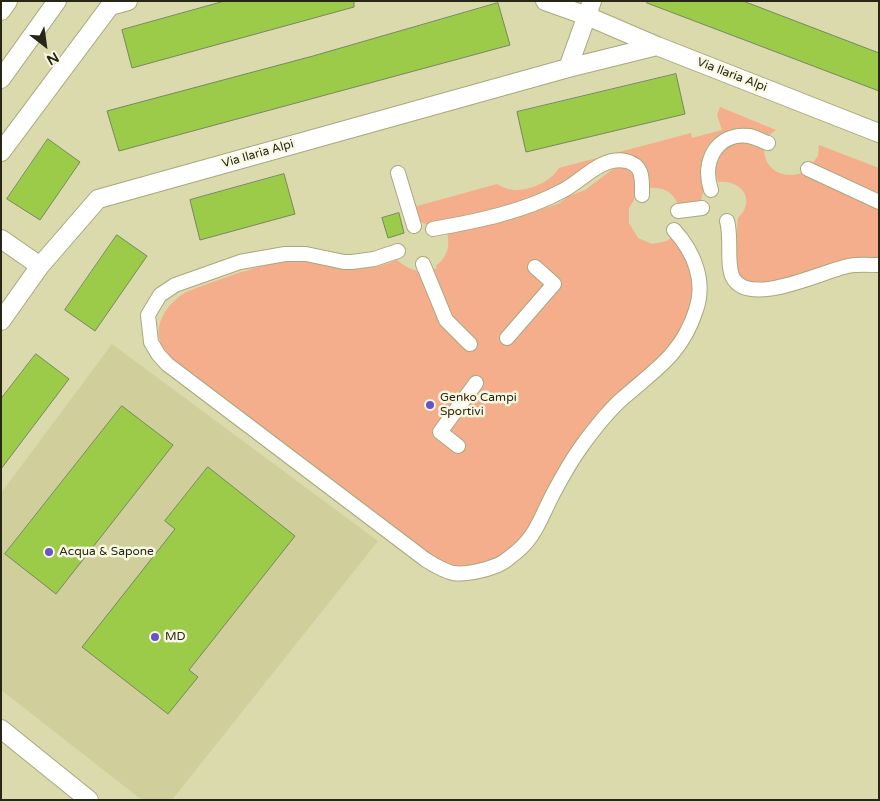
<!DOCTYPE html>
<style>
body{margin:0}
#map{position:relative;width:880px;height:801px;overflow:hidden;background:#dadaad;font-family:"Varela Round",sans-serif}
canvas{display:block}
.frame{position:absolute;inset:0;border:2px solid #282716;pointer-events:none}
.north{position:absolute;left:20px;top:20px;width:50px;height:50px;-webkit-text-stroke:4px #f9f9e3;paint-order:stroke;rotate:150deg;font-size:14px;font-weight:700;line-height:20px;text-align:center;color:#282716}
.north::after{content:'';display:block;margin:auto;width:18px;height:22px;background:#282716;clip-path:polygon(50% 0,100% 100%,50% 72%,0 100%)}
</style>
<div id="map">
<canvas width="880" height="801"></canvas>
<div class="frame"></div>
<div class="north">N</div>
</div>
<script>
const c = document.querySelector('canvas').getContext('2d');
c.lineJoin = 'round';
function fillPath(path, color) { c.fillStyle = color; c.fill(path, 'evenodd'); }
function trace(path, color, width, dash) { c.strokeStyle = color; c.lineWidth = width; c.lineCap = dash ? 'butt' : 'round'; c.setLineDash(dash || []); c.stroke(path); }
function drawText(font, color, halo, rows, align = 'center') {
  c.font = font + ' "Varela Round",sans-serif'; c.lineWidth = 5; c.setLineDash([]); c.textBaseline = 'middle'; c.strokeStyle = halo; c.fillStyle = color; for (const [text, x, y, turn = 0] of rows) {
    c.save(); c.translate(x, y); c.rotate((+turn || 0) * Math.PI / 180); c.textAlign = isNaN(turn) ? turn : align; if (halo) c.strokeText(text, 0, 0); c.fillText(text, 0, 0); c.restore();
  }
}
fillPath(new Path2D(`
 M 112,344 L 378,541 L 172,800 L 142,800 L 1,690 L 1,493 Z`), '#d0cf9b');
fillPath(new Path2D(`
 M 720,107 L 776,130 L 765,138 C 755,136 734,131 725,133 C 702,140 696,170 705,190 L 702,195 L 701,202 L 678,204 C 671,189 661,187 646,188 L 634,158 L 569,182 L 519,203 L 434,225 C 423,226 415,218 410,208 L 497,184 C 501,186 504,188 508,189 C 526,193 550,183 559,168 L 691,133 L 692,138 L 722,130 L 717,115 Z
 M 748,139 L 764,146 C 763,171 784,180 805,172 L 879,206 L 879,260 L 775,284 L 746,284 L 734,268 L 738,218 C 757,200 741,179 718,182 C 714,169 715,153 728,145 C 733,142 742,141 748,139 Z
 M 819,145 L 879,168 L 879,196 L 812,164 L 818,156 Z
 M 625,166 L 631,168 L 635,180 L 635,198 L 629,208 L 629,223 L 638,238 L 652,244 L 667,241 L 672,237 L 685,254 L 690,272 L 693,290 L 691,306 L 686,321 L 663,357 L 630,383 L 517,546 L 493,562 L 461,567 L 447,566 L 432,557 L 170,358 C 167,353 161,347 160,341 C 154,320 170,302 186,292 C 227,277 264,261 308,260 C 343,266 362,275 397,260 C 409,270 421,275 437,268 L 436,266 C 448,256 450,247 447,232 L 520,216 L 558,204 L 569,196 L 585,190 L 613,169 Z`), '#f4ae8c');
const building = new Path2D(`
 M 225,1 L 354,1 L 354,7 L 132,68 L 122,30 Z
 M 647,1 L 743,1 L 879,53 L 879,91 L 647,3 Z
 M 498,3 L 510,45 L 119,151 L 107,111 L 313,56 Z
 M 676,74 L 685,114 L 526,152 L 517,112 Z
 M 48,139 L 80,162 L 40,220 L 7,199 Z
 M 284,174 L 295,214 L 200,240 L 190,200 Z
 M 399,213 L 404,233 L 388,238 L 382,218 Z
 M 117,235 L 147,256 L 95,331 L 65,310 Z
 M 36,354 L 69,379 L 1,469 L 1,399 Z
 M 122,406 L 173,445 L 56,594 L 5,554 Z
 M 208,467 L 295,536 L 189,670 L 198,677 L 168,714 L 82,647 L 175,529 L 165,521 Z`);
fillPath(building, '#9bcb49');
trace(building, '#768760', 1);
const pedestrian = new Path2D(`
 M 808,169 L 879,202
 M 398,173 L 414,226
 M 711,190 C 701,162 717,132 749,136 C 755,137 762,141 768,143
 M 678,211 L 702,208
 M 727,221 C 732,237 726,265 733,278 C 750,308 823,271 848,266 C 858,264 869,265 879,265
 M 433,229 C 477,221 523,212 562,191 C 582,181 601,156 626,161 C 644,165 642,180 642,195
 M 398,251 L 374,259 L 352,262 L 344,262 L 306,254 L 285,254 L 240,262 L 175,285 L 160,295 L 148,315 L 151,342 L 158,354 L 167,364 L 426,560 C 434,565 444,571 453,573 C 466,575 486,570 498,565 C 502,563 507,560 510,557 C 536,539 540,518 554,492 C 562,477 571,461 581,447 C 594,429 607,412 623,398 C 656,369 682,354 696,310 C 706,281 694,252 674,230
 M 423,264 L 446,320 L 470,344
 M 507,338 L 554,284 L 535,267
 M 458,446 L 440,432 L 476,383`);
const minor = new Path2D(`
 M 545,1 L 587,16 L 657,46 L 879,133
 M 1,11 L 8,1
 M 568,68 L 592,1
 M 1,79 L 57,1
 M 1,152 L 110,6 L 128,1
 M 1,239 L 40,266
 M 1,321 L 40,266 L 98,199 L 568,68 L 657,46
 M 1,729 L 89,800`);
trace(pedestrian, '#a9a87d', 16);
trace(minor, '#a9a87d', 20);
trace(pedestrian, '#fff', 14);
trace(minor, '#fff', 18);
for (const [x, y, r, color] of [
 [430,405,5,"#6952cb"],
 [49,552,5,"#6952cb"],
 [155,637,5,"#6952cb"]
]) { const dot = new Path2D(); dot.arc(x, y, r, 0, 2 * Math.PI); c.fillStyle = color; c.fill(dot); trace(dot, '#f9f9e3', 2); }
drawText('12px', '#282716', '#f9f9e3', [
 ["Via Ilaria Alpi",732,75,21],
 ["Via Ilaria Alpi",258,154,-16]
]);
drawText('12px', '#282716', '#f9f9e3', [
 ["Genko Campi",440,398],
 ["Sportivi",440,412],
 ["Acqua & Sapone",59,552],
 ["MD",165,637]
], 'left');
</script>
